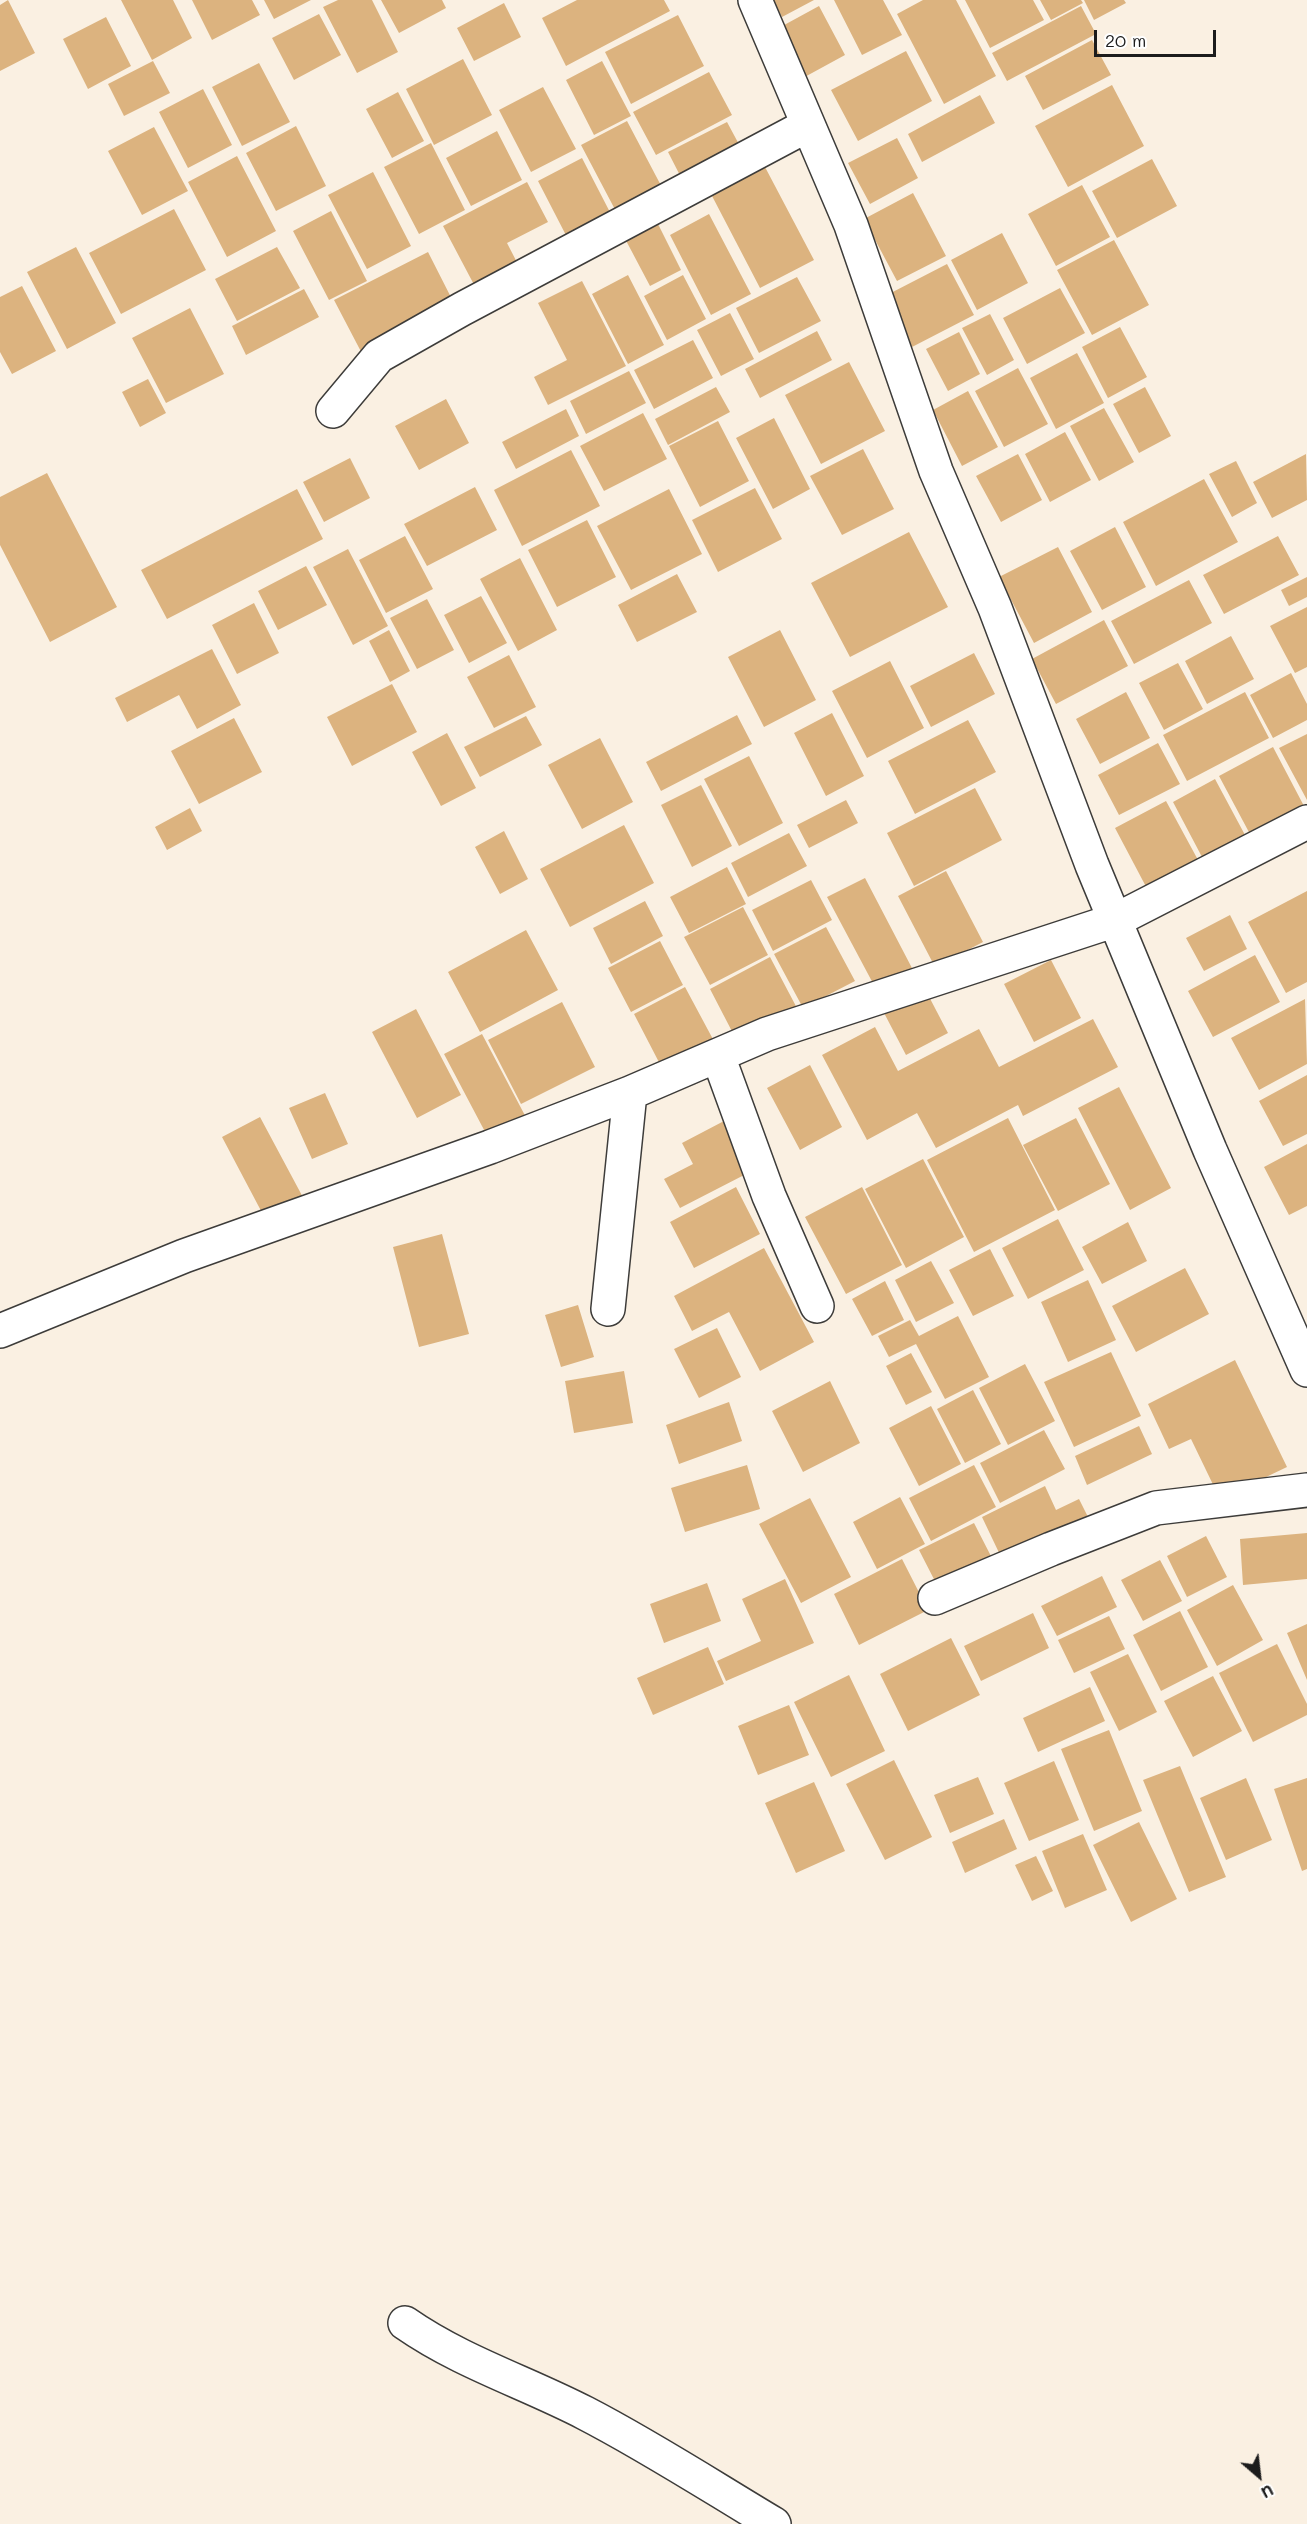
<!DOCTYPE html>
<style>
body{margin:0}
#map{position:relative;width:1307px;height:2524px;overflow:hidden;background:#faf0e2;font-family:Mali,sans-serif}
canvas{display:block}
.north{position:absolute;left:1229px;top:2446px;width:60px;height:60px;-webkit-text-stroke:4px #fff;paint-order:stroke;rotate:152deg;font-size:16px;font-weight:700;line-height:24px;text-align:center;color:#1c1c1c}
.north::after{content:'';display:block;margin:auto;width:21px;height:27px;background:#1c1c1c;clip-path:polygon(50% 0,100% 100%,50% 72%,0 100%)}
.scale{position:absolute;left:1094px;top:30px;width:122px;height:27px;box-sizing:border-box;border:3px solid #1c1c1c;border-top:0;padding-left:8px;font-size:18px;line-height:21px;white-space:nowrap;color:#1c1c1c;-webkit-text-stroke:4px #fff;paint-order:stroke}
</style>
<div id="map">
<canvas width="1307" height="2524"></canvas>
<div class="north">U</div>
<div class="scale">20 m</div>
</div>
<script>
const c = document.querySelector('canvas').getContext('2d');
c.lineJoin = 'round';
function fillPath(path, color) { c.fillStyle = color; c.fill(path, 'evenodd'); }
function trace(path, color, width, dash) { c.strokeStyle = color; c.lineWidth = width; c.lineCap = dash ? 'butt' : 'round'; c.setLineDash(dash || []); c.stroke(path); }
fillPath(new Path2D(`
 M 8,0 L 35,53 L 0,71 L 0,5 Z
 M 121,0 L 173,0 L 192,38 L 152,60 Z
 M 192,0 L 252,0 L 260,15 L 212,40 Z
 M 264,0 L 311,0 L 274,19 Z
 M 338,0 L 372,0 L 398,52 L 357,73 L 323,7 Z
 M 381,0 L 442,0 L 446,8 L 399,33 Z
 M 577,0 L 664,0 L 670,11 L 566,66 L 542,18 Z
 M 773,0 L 814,0 L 782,17 Z
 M 834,0 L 883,0 L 902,35 L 862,55 Z
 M 923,0 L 956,0 L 996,76 L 944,104 L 897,14 Z
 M 965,0 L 1033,0 L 1044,20 L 990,48 Z
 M 1040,0 L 1081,0 L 1083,3 L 1051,20 Z
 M 1084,0 L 1124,0 L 1126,3 L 1094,20 Z
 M 504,3 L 521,37 L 474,61 L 457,28 Z
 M 819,6 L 845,55 L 801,79 L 775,30 Z
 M 1081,6 L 1096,34 L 1007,81 L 992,53 Z
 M 319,14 L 341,55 L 294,80 L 272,38 Z
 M 678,15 L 704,66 L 631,104 L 605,52 Z
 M 106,17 L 131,66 L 88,89 L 63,39 Z
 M 1092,40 L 1111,75 L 1043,110 L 1025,76 Z
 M 906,51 L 932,101 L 858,141 L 831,90 Z
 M 463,59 L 492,115 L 434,145 L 406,89 Z
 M 153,61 L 170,93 L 124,116 L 108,84 Z
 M 602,61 L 631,116 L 594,135 L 566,80 Z
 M 259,63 L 290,122 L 242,146 L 212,87 Z
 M 709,72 L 732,115 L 656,155 L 633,112 Z
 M 1112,85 L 1144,146 L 1068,187 L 1035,126 Z
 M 543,87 L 576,149 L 531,172 L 499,110 Z
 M 203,89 L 232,145 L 188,168 L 159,112 Z
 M 398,92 L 424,141 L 392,158 L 366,109 Z
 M 980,95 L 995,123 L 922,162 L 908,134 Z
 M 627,121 L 666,195 L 620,219 L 581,145 Z
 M 727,122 L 749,163 L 689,193 L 668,152 Z
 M 296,126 L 326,186 L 276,211 L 246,153 Z
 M 154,127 L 188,191 L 142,215 L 108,151 Z
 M 497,131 L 522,180 L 471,206 L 446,158 Z
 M 897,138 L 918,178 L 870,204 L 848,163 Z
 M 431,143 L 465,210 L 419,234 L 384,167 Z
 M 237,156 L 276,231 L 227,257 L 188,182 Z
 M 582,158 L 614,220 L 570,243 L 538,181 Z
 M 1152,159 L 1177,206 L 1117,238 L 1092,191 Z
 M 765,167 L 814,260 L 760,288 L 711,194 Z
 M 373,172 L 411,246 L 367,269 L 328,195 Z
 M 527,182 L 548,222 L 507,243 L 523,274 L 480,296 L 443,226 Z
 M 1082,185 L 1110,237 L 1056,266 L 1028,214 Z
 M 913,193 L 946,256 L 897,281 L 864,219 Z
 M 174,209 L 206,270 L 121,314 L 89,253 Z
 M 331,211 L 367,281 L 329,300 L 293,231 Z
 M 709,214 L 751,294 L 711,315 L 670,235 Z
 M 654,216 L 681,270 L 650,286 L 622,233 Z
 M 1002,233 L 1028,283 L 977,310 L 951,260 Z
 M 1114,240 L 1149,305 L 1092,335 L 1057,270 Z
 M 76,247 L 116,323 L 67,349 L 27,272 Z
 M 277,247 L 300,288 L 237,321 L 215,279 Z
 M 428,252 L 461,317 L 368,365 L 334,300 Z
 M 947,264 L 974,315 L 912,347 L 885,296 Z
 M 628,275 L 664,345 L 628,364 L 592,294 Z
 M 683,275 L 706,319 L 667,340 L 644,296 Z
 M 797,277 L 821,321 L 759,353 L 736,308 Z
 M 582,281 L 626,366 L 548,405 L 534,377 L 567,360 L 538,303 Z
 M 22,286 L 56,351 L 12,374 L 0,352 L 0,297 Z
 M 1060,288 L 1085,333 L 1027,364 L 1003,318 Z
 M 304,289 L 319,317 L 246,355 L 232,326 Z
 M 190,308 L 224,374 L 166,403 L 132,338 Z
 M 730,313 L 754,359 L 721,376 L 697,330 Z
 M 990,314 L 1014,360 L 987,375 L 962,328 Z
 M 1120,327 L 1147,377 L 1108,398 L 1082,347 Z
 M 817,331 L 832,360 L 760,398 L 745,369 Z
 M 959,332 L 980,374 L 948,391 L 926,349 Z
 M 693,340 L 713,378 L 654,409 L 634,370 Z
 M 1077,353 L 1104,403 L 1056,429 L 1030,378 Z
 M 849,362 L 885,431 L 821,464 L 785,395 Z
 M 1018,368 L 1048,424 L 1004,447 L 975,391 Z
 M 629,371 L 646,403 L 586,434 L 570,401 Z
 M 148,379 L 166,413 L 140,427 L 122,392 Z
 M 716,387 L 730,412 L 668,445 L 655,419 Z
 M 1145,387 L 1171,436 L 1139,453 L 1113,404 Z
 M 968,391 L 998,447 L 962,466 L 933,410 Z
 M 446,399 L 469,443 L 419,470 L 395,426 Z
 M 1104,408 L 1134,462 L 1099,481 L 1070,426 Z
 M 566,409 L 579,436 L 516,469 L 502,442 Z
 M 643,413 L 667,459 L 604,491 L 580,446 Z
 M 774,418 L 810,489 L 773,509 L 736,438 Z
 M 718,421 L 749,481 L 700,507 L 669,446 Z
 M 1065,432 L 1091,480 L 1050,502 L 1025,454 Z
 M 863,449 L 894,509 L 842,535 L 810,476 Z
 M 571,450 L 600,506 L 522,546 L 494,490 Z
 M 1018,454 L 1042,500 L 1001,522 L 976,476 Z
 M 1306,454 L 1307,500 L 1272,518 L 1253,482 Z
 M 350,458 L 370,498 L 324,522 L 303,482 Z
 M 1236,461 L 1257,503 L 1232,517 L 1209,474 Z
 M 47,473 L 117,607 L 50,642 L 0,545 L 0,497 Z
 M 1204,479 L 1238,542 L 1156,586 L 1123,522 Z
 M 475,487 L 497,530 L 427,566 L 404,524 Z
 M 755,488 L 782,539 L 718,572 L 692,520 Z
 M 297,489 L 323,539 L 167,619 L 141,570 Z
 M 669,489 L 702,554 L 631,590 L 597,526 Z
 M 587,520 L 616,577 L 557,607 L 528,550 Z
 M 1115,527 L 1146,587 L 1102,610 L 1070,551 Z
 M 909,532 L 948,607 L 850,657 L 811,583 Z
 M 405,536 L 433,589 L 386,613 L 359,560 Z
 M 1278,536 L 1299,575 L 1224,614 L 1203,575 Z
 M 1058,547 L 1092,612 L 1034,643 L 999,577 Z
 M 348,549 L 388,626 L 353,645 L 313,567 Z
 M 520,558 L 557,630 L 518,651 L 480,579 Z
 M 306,566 L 327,605 L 278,630 L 258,591 Z
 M 677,574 L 697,612 L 637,642 L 618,605 Z
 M 1307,577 L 1307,597 L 1289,606 L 1281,590 Z
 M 1189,580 L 1212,623 L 1134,664 L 1111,621 Z
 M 481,596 L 507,643 L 469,663 L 444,615 Z
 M 427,599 L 454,650 L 417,669 L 390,618 Z
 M 254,603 L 279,653 L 237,674 L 212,625 Z
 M 1307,607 L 1307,667 L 1295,673 L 1270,626 Z
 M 1104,620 L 1128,666 L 1056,704 L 1032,659 Z
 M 389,630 L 410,671 L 390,682 L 369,641 Z
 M 780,630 L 816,700 L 764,727 L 728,657 Z
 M 1231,636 L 1254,679 L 1207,704 L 1185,661 Z
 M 212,649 L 241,705 L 197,729 L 179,695 L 127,722 L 115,698 Z
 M 974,653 L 995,694 L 931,727 L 910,686 Z
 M 509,655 L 536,707 L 494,728 L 467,677 Z
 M 890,661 L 924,728 L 867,758 L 832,691 Z
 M 1178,663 L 1203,709 L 1164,730 L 1139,683 Z
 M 1291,673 L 1307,704 L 1307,720 L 1273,738 L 1250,695 Z
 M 392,684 L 417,732 L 352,766 L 327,717 Z
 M 1126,692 L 1150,738 L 1100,764 L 1076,719 Z
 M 1245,692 L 1269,738 L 1187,781 L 1163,735 Z
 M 832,713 L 864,776 L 826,796 L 794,733 Z
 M 737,715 L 752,744 L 661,791 L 646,762 Z
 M 526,716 L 542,745 L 480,777 L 464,747 Z
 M 234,718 L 262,772 L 199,804 L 171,751 Z
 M 968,720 L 996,772 L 915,814 L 888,761 Z
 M 447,733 L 476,788 L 441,806 L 412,752 Z
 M 1307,734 L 1307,800 L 1279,748 Z
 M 600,738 L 633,802 L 582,829 L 548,765 Z
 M 1158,743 L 1180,784 L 1119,815 L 1098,775 Z
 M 1273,747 L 1305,808 L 1251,836 L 1219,776 Z
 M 749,756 L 783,823 L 739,846 L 704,779 Z
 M 1215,779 L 1245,835 L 1202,857 L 1173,802 Z
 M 701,785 L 732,846 L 692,867 L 661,805 Z
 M 975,788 L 1002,840 L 914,886 L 887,833 Z
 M 846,800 L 858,823 L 809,848 L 797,825 Z
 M 1166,801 L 1204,871 L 1152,898 L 1115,828 Z
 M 190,808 L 202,831 L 167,850 L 155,827 Z
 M 624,825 L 654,883 L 570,927 L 540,869 Z
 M 504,831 L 528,879 L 500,894 L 475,847 Z
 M 789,833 L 807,866 L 748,897 L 731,863 Z
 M 727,867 L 746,904 L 689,933 L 670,897 Z
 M 946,871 L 983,942 L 935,967 L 898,896 Z
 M 865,878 L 913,970 L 876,989 L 827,897 Z
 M 811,880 L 832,920 L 773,951 L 752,910 Z
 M 1307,891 L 1307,982 L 1286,993 L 1248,922 Z
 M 645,901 L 663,936 L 611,964 L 593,928 Z
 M 743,907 L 768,955 L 710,985 L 684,937 Z
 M 1230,915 L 1247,949 L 1204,971 L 1186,938 Z
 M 826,927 L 855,981 L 803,1008 L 774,954 Z
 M 526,930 L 558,990 L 480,1032 L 448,972 Z
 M 660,941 L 683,985 L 631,1012 L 608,968 Z
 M 1255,955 L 1280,1002 L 1213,1037 L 1188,991 Z
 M 770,957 L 798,1010 L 737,1041 L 710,989 Z
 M 1051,960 L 1081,1018 L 1034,1042 L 1004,984 Z
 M 685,987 L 715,1043 L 663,1070 L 634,1014 Z
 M 925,989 L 948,1033 L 906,1055 L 883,1011 Z
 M 1305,999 L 1307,1064 L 1259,1090 L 1231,1038 Z
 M 562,1002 L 595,1067 L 521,1104 L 488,1040 Z
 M 416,1009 L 461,1095 L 417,1118 L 372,1032 Z
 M 1093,1019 L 1118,1067 L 1023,1116 L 1018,1105 L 936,1148 L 917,1113 L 867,1140 L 822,1055 L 875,1027 L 898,1071 L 979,1029 L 999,1067 Z
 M 482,1034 L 530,1125 L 492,1145 L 444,1054 Z
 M 810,1065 L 842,1127 L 800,1150 L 767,1088 Z
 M 1307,1075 L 1307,1134 L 1283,1146 L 1259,1101 Z
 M 1119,1087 L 1171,1188 L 1130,1210 L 1078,1108 Z
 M 325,1093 L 348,1144 L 312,1159 L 289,1108 Z
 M 260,1117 L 306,1203 L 268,1224 L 222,1137 Z
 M 1008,1118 L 1055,1210 L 974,1252 L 927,1160 Z
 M 1076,1118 L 1110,1184 L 1058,1211 L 1023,1145 Z
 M 724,1121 L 750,1172 L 680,1208 L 664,1179 L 693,1164 L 682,1143 Z
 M 1307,1144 L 1307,1206 L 1289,1215 L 1264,1167 Z
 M 923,1159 L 964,1237 L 906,1268 L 865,1189 Z
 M 736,1187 L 760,1234 L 694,1268 L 670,1222 Z
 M 862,1187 L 902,1265 L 846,1294 L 805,1217 Z
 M 1058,1219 L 1084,1270 L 1028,1299 L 1002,1248 Z
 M 1128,1222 L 1147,1261 L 1102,1284 L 1082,1247 Z
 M 442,1234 L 469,1334 L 419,1347 L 393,1247 Z
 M 764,1248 L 814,1342 L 760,1371 L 729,1312 L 692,1331 L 674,1296 Z
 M 990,1249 L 1014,1296 L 973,1316 L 949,1270 Z
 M 931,1261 L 954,1303 L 916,1322 L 895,1280 Z
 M 1185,1268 L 1209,1314 L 1136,1352 L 1112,1306 Z
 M 1088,1280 L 1116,1340 L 1068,1362 L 1041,1302 Z
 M 885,1281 L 904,1320 L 872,1336 L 852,1299 Z
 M 578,1305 L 594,1357 L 561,1367 L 545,1315 Z
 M 958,1316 L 989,1377 L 945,1399 L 916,1344 L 889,1357 L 878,1336 L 910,1320 L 919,1336 Z
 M 717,1328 L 741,1377 L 699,1398 L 674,1349 Z
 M 1111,1352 L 1141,1416 L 1074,1447 L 1044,1382 Z
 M 911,1353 L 932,1392 L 906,1405 L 886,1366 Z
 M 1235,1360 L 1287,1467 L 1220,1499 L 1191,1439 L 1169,1449 L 1148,1404 Z
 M 1025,1364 L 1055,1421 L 1008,1445 L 979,1388 Z
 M 624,1371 L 633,1423 L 574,1433 L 565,1381 Z
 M 830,1381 L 860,1443 L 803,1472 L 772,1411 Z
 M 973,1390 L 1001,1444 L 965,1463 L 937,1409 Z
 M 729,1402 L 742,1441 L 679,1464 L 666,1425 Z
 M 931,1406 L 961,1464 L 919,1486 L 889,1428 Z
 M 1139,1426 L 1152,1454 L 1087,1485 L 1075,1456 Z
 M 1044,1430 L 1065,1469 L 1000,1503 L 980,1463 Z
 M 747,1465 L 760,1509 L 685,1532 L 671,1488 Z
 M 974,1465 L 996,1507 L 931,1541 L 909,1498 Z
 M 1045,1486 L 1056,1510 L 1079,1499 L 1088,1517 L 1002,1559 L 982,1517 Z
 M 900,1497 L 925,1544 L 877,1569 L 853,1522 Z
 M 810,1498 L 851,1577 L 801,1603 L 759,1524 Z
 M 974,1523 L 994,1562 L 939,1589 L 919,1550 Z
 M 1307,1533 L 1307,1579 L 1243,1585 L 1240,1539 Z
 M 1206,1536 L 1227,1577 L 1187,1597 L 1167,1556 Z
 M 902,1559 L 928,1610 L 859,1645 L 834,1594 Z
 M 1160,1560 L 1182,1601 L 1143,1621 L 1121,1580 Z
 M 1102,1576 L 1117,1607 L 1057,1636 L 1041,1606 Z
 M 785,1579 L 814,1643 L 726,1681 L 717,1661 L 761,1641 L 742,1599 Z
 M 707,1583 L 721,1621 L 664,1643 L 650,1604 Z
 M 1233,1585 L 1263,1640 L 1217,1666 L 1187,1610 Z
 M 1180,1611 L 1208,1667 L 1161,1691 L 1133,1635 Z
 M 1033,1613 L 1049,1648 L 981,1681 L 964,1646 Z
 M 1109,1616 L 1125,1649 L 1074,1673 L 1058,1640 Z
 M 1307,1624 L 1307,1680 L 1287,1633 Z
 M 951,1638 L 980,1695 L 908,1731 L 880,1674 Z
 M 1277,1644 L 1307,1704 L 1307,1715 L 1253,1742 L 1219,1673 Z
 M 708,1647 L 724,1684 L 653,1715 L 637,1678 Z
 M 1128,1654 L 1157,1712 L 1119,1731 L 1090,1672 Z
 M 849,1675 L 885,1751 L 831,1777 L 794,1702 Z
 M 1213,1676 L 1242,1731 L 1193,1757 L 1164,1701 Z
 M 1090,1687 L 1105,1721 L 1038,1752 L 1023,1718 Z
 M 789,1705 L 809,1755 L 758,1775 L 738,1726 Z
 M 1109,1730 L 1142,1811 L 1094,1831 L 1061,1749 Z
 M 894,1760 L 932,1837 L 885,1860 L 846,1784 Z
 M 1054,1761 L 1079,1820 L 1029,1841 L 1004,1783 Z
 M 1180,1766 L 1226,1877 L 1189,1892 L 1143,1780 Z
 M 978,1777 L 994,1814 L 950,1833 L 934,1795 Z
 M 1246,1778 L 1272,1840 L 1226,1860 L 1200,1798 Z
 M 1307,1778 L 1307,1869 L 1302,1871 L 1274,1789 Z
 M 814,1782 L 845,1851 L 796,1873 L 765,1803 Z
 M 1004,1819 L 1017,1849 L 965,1873 L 952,1842 Z
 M 1139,1822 L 1177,1899 L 1131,1922 L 1093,1845 Z
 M 1083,1834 L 1107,1890 L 1065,1908 L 1042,1851 Z
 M 1036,1856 L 1053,1891 L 1032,1901 L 1015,1865 Z`), '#dcb37f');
const minor = new Path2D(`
 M 755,0 L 851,225 L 936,471 L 995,608 L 1092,865 L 1210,1150 L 1307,1370
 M 333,411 L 379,356 L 462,309 L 808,125
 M 718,1056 L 769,1196 L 817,1306
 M 608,1309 L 630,1093
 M 0,1331 L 184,1256 L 490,1147 L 630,1093 L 767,1034 L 1116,920 L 1307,822
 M 935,1598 L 1051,1549 L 1156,1508 L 1307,1490
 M 405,2323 C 461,2362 525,2382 585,2413 C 649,2446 712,2487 774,2524`);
trace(minor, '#3d3c3a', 36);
trace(minor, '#fff', 33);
</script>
